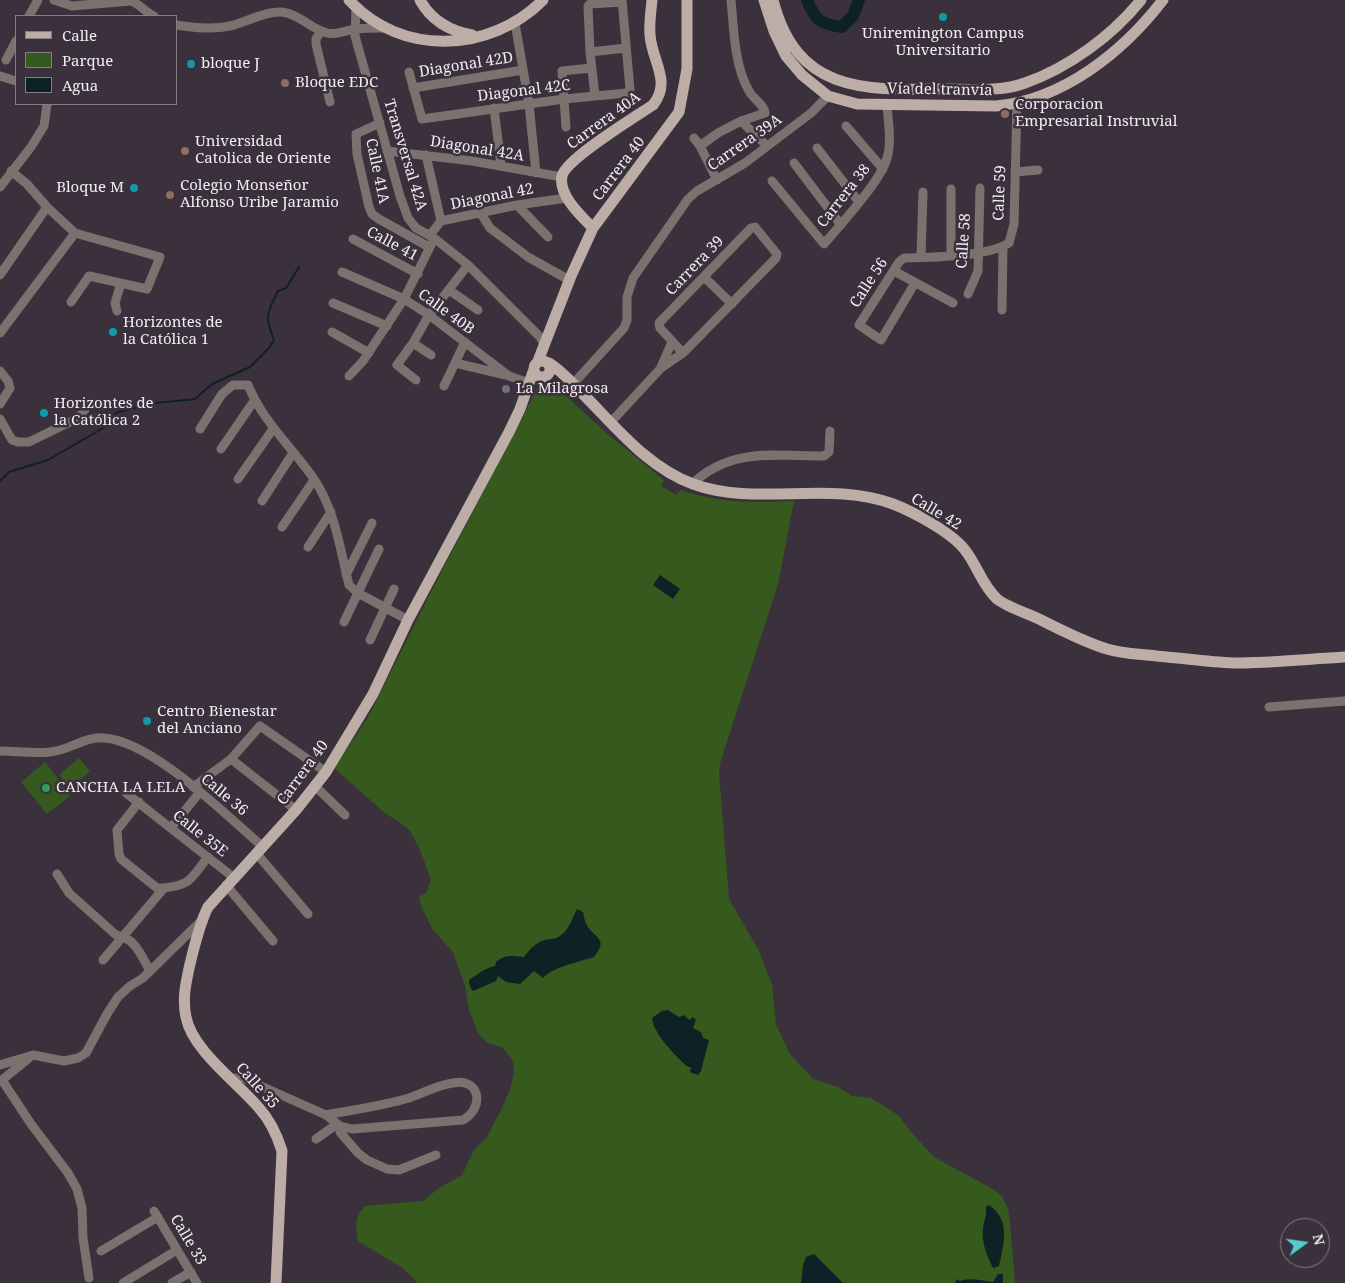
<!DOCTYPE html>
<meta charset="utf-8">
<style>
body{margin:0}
#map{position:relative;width:1345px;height:1283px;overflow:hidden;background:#3b313d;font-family:"Noto Serif",serif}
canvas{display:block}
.legend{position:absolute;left:15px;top:15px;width:162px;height:90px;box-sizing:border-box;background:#3b313d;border:1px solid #847c86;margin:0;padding:6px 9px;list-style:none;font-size:15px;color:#f2ecf3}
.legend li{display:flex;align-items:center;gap:10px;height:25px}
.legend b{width:25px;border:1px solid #847c86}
.north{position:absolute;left:1280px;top:1218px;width:50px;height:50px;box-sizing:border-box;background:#3b313d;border:1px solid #847c86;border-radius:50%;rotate:76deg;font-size:14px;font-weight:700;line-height:20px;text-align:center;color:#f2ecf3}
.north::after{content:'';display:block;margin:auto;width:18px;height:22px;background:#52cdcc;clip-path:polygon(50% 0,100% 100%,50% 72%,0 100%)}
</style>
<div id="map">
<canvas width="1345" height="1283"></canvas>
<ul class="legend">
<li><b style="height:6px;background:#bcaea6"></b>Calle</li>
<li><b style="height:14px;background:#365a1d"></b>Parque</li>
<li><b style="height:14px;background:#0e2125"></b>Agua</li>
</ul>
<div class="north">N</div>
</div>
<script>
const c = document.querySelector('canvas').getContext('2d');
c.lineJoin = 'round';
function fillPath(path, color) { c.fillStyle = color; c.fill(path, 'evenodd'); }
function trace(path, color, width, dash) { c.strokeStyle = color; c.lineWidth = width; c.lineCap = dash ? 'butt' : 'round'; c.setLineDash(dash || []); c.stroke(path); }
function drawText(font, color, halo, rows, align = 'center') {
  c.font = font + ' "Noto Serif",serif'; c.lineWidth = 5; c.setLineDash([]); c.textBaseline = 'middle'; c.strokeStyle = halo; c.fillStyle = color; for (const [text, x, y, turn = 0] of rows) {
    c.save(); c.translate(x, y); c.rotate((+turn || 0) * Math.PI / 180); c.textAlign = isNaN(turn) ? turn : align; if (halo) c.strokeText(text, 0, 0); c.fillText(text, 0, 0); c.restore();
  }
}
fillPath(new Path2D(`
 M 545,383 L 553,384 L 604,431 L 664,480 L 661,486 L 676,495 L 681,490 C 718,503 754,503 794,501 L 778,584 L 721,760 L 719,773 L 729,899 L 758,949 L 772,985 L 776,1025 L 790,1054 L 813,1079 L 838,1087 L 852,1096 L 871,1098 L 898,1115 L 911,1132 L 934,1157 L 991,1188 L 1001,1195 L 1008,1208 L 1010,1223 L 1015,1283 L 418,1283 L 404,1269 L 358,1241 C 356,1225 354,1218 365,1206 L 423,1201 L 439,1188 L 462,1175 L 474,1150 L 487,1137 L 502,1108 L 511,1087 L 514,1071 L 513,1062 L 508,1054 L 502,1047 L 487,1043 L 478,1033 L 469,1010 L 465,986 L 453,952 L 433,930 L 421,906 L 419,897 L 426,893 L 431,879 L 420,850 L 410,831 L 398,821 L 386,814 L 334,768 L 367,719 L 433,588 L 534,395 L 537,388 Z
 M 79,758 L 90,771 L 70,789 L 59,775 Z
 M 45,762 L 71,795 L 47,814 L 21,782 Z`), '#365a1d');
fillPath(new Path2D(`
 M 660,575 L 680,589 L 673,599 L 653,585 Z
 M 577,909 L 583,912 C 584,917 585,923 588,927 C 597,940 608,939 594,957 C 582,961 550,968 543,978 L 534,971 L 520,984 L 506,982 L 498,976 L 496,981 L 473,991 C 470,988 469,984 469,980 C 477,975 486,967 495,966 L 496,962 C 506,954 512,956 524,957 C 529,950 536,942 545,940 C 550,939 556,939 560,936 C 569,930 573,917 577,909 Z
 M 668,1010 L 679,1017 L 684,1015 L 689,1020 L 693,1017 L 696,1020 L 693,1028 L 701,1032 L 703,1038 L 709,1040 L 701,1071 L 698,1075 L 690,1072 L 691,1067 L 688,1067 C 676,1057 653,1033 652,1018 L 662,1011 Z
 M 989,1205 C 1011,1220 1004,1244 999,1266 L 993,1268 C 987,1256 981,1242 983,1228 C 984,1221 987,1215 986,1207 Z
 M 814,1254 L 843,1283 L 801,1283 L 803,1265 L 806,1257 Z
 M 998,1274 L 1003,1274 L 1003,1283 L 955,1283 L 957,1279 L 960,1281 C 970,1277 982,1281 993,1282 Z`), '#0e2125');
trace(new Path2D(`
 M 0,481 L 9,472 L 48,460 L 103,428 L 109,418 L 118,412 L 155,403 L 195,399 L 212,384 L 250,367 L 269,348 L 274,340 C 264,314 267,315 278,291 L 286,288 L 299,267`), '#0e2125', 2);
trace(new Path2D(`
 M 807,0 C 815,20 820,24 842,27 L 853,16 L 859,0`), '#0e2125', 12);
trace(new Path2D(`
 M 54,0 L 72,6 L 131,1 C 140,4 145,12 154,16
 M 356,7 L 355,36 L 400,196 L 408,218 L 416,228 L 434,238 L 468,265 L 540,337 L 544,344
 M 29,16 L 38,0
 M 515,23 L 529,104 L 536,173
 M 176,25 C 194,28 212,30 230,26 C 247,22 265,11 282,12 C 300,14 310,29 327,33 C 337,36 347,29 357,29 C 366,28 375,28 384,28
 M 321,31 L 316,39 L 316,44 L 330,102
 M 590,52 L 626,48
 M 6,60 L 16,41
 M 409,72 L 422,119 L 564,99 L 627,93 L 630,89 L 622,0
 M 0,76 L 16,81
 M 413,88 L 523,70
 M 595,96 L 590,52 L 588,6 L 590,4 L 622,2
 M 494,108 L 501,165
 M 741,121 L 767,146
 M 380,123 L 356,134 L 357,154 L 369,207 L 372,214 L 379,219 L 429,247
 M 846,126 L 883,169
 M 566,127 L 562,71 L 592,68
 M 694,138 L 700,146 L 717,180
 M 700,146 L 718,133 L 741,121 L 765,113 C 764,104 753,99 749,91 C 734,65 734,30 731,0
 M 817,148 L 859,202
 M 387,151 L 472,161 L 562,177
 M 426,155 L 441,221
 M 794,163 L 841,225
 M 11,171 L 27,184 L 47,207 L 75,233 L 160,257 L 147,289 L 89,276 L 71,302
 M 1015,172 L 1038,170
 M 772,181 L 824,244 C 840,225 881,181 887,158 C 892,142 888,121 887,104
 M 0,187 L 31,147 L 44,126 L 47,104
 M 951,189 L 951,255
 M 517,205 L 548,237
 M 480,212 L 490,228 L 528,257 L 569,280
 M 430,235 L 441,221 L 517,205 L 567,198
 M 353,239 L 418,274
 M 921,257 L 923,192
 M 894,271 L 953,303
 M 342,272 L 404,299 L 429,315 L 509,376 L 529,383
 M 0,275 L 47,207
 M 704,277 L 732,304
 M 915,283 L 881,340 L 859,325 L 899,262 L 904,258 C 931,257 987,257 1009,243 L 1014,224 L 1017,103
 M 449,290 L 478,310
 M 968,294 L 978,271 L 980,188
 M 333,303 L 387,326
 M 1002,310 L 1003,247
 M 117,311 L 115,303 L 121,283
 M 332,332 L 369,353
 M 0,333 L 75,233
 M 413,343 L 431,355
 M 455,363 L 506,375
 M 661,367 L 672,342
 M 0,371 L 8,381 L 10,388 L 0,404
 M 349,376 L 363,361 L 404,299 L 432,243
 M 416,380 L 397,365 L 413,343 L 429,315 L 468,265
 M 573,384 L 624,328 L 627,320 L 627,297 L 633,278 L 688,199 L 697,191 L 745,163 L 811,113 L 828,96
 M 444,386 L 465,342
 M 0,419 L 12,440 L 18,442 L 29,442 L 78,418 L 91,402
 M 611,422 L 661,368 L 683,353 L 776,258 L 777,254 L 755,227 L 751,228 L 659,323 L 660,328 L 683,353
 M 200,429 L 222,394 L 233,385 L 248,385 C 263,422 292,447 314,479 C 335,510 340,549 349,585 L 358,593 L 408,620
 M 221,449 L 254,401
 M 238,479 L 273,429
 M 692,484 C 731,447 775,456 824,456 L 829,452 L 830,431
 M 262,501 L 293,453
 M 282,527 L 314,480
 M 308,547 L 331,512
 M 346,575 L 372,523
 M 344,622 L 379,549
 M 370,640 L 394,589
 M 1269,707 L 1345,701
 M 0,751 C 16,751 34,754 50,752 C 69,751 84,736 104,738 C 152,741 226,815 263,847
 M 231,759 L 296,810
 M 315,786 L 345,815
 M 193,787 L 231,759 L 260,726 L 326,772
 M 126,793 L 233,877
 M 139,802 L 117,830 L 119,854 L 121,859 L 157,888 L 164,888
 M 171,828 L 199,793
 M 257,854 L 308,914
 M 57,874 L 69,893 L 116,935 C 135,937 142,957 150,971
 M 226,885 L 273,941
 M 103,960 L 164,888 C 192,885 191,878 208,857
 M 29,1058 L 2,1080 L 31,1124 L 68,1173 L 77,1189 L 82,1208 L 83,1238 L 89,1278
 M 0,1065 L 33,1055 L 64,1061 L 78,1058 L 86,1053 L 107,1014 L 118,997 L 130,986 L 143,978 L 201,921
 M 230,1078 L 243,1078 L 326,1115 L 340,1126 L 352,1129 L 463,1120 C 485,1108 480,1077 453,1083 C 438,1085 423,1093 409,1098 C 382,1106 353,1110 326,1115
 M 340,1126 L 340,1132 L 358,1153 L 367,1160 L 387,1169 L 399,1170 L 436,1155
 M 316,1139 L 337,1124
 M 154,1211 L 197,1283
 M 101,1251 L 158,1217
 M 123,1283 L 177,1250
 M 172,1283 L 191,1272`), '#79726e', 9);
trace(new Path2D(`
 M 349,0 C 401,57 490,53 543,0
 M 420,0 C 431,20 450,31 472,35
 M 764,0 L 774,31 L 786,56 L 802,75 L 828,96 L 857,104 L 996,106 C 1063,100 1123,52 1163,0
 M 773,0 C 797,94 865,90 946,89 C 971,89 1001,92 1025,83 C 1068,68 1112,36 1141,0
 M 593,228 C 581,216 558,195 562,176 C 566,159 635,117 653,105 C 672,81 652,62 650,35 C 649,24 651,11 652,0
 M534 369a8 8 0 1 1 16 0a8 8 0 1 1-16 0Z
 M 538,361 L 571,276 L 593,228 L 679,112 L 687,69 L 687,0
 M 549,363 C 562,371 571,382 582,393 C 615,426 648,468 693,484 C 756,507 829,480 893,504 C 914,512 952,533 965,550 C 977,565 982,585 997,599 C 1007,607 1029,614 1041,620 C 1063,631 1084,642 1107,649 C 1123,654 1140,654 1156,656 C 1182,658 1207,662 1233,663 C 1270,663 1308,659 1345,657
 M 276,1283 L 282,1151 C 277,1135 271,1121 259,1108 C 238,1083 192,1050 186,1017 C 182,999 186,982 190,964 C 195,944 199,925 208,907 L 296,810 L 326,772 L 373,694 L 408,620 L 509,432 L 520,409 L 534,369`), '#bcaea6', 11);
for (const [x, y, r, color] of [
 [943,17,5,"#0f9aa8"],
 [191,64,5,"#0f9aa8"],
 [285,83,5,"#8d6e63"],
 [1005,114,5,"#8d6e63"],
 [185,151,5,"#8d6e63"],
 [134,188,5,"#0f9aa8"],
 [170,195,5,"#8d6e63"],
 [113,332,5,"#0f9aa8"],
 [506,389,5,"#6b7280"],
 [44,413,5,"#0f9aa8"],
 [147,721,5,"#0f9aa8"],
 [46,788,5,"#2e9e5b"]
]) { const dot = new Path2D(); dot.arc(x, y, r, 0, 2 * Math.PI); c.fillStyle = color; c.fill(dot); trace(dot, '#3b313d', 2); }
drawText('15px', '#f2ecf3', '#3b313d', [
 ["Uniremington Campus",943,34,"center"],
 ["Universitario",943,51,"center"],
 ["bloque J",201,64],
 ["Bloque EDC",295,83],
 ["Corporacion",1015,105],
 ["Empresarial Instruvial",1015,122],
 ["Universidad",195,142],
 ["Catolica de Oriente",195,159],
 ["Colegio Monseñor",180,186],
 ["Alfonso Uribe Jaramio",180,203],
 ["Bloque M",124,188,"right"],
 ["Horizontes de",123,323],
 ["la Católica 1",123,340],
 ["La Milagrosa",516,389],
 ["Horizontes de",54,404],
 ["la Católica 2",54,421],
 ["Centro Bienestar",157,712],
 ["del Anciano",157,729],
 ["CANCHA LA LELA",56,788]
], 'left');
drawText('15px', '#f2ecf3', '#3b313d', [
 ["Diagonal 42D",466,65,-9],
 ["Vía del tranvía",940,90,1],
 ["Diagonal 42C",524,91,-7],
 ["Carrera 40A",604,121,-36],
 ["Carrera 39A",745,143,-35],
 ["Diagonal 42A",477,149,9],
 ["Transversal 42A",405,155,73],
 ["Carrera 40",619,169,-53],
 ["Calle 41A",377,171,78],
 ["Calle 59",1000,193,-88],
 ["Carrera 38",844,196,-52],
 ["Diagonal 42",492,197,-11],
 ["Calle 58",964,241,-86],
 ["Calle 41",392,244,28],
 ["Carrera 39",695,266,-46],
 ["Calle 56",869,283,-57],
 ["Calle 40B",446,312,36],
 ["Calle 42",936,512,31],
 ["Carrera 40",303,773,-54],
 ["Calle 36",224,795,40],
 ["Calle 35E",200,834,38],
 ["Calle 35",257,1086,48],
 ["Calle 33",188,1240,59]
]);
</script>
